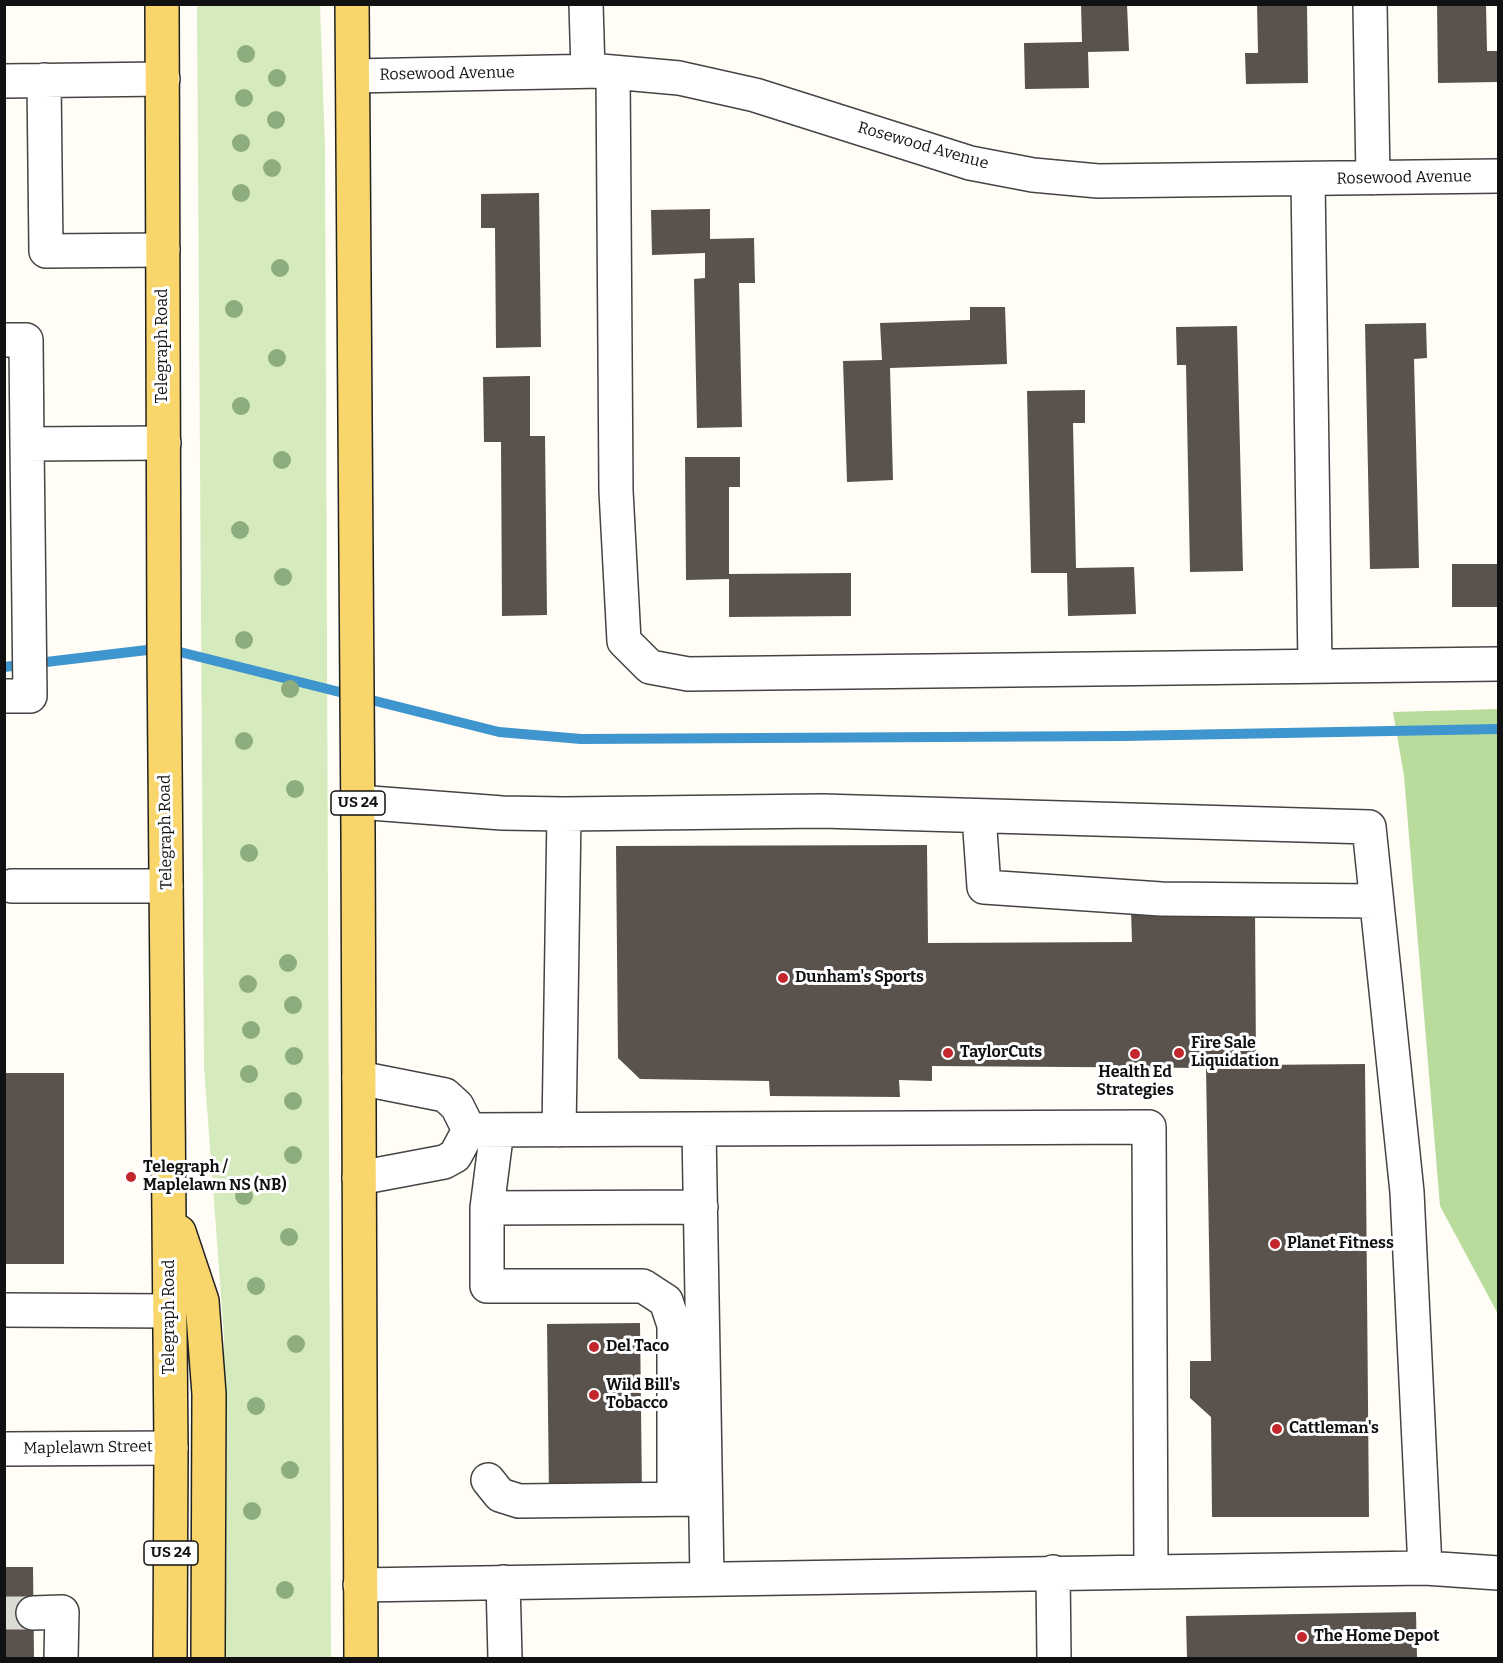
<!DOCTYPE html>
<style>
body{margin:0}
#map{position:relative;width:1503px;height:1663px;overflow:hidden;background:#fffdf5;font-family:Bitter,serif}
canvas{display:block}
.frame{position:absolute;inset:0;border:6px solid #111;pointer-events:none}
</style>
<div id="map">
<canvas width="1503" height="1663"></canvas>
<div class="frame"></div>
</div>
<script>
const c = document.querySelector('canvas').getContext('2d');
c.lineJoin = 'round';
function fillPath(path, color) { c.fillStyle = color; c.fill(path, 'evenodd'); }
function trace(path, color, width, dash) { c.strokeStyle = color; c.lineWidth = width; c.lineCap = dash ? 'butt' : 'round'; c.setLineDash(dash || []); c.stroke(path); }
function drawText(font, color, halo, rows, align = 'center') {
  c.font = font + ' Bitter,serif'; c.lineWidth = 6; c.setLineDash([]); c.textBaseline = 'middle'; c.strokeStyle = halo; c.fillStyle = color; for (const [text, x, y, turn = 0] of rows) {
    c.save(); c.translate(x, y); c.rotate((+turn || 0) * Math.PI / 180); c.textAlign = isNaN(turn) ? turn : align; if (halo) c.strokeText(text, 0, 0); c.fillText(text, 0, 0); c.restore();
  }
}
fillPath(new Path2D(`
 M 197,5 L 320,5 L 325,148 L 331,1658 L 223,1658 L 224,1336 L 204,1067 Z`), '#d5ebbd');
fillPath(new Path2D(`
 M 1498,709 L 1498,1314 L 1440,1206 L 1404,776 L 1393,712 Z`), '#b9dc9c');
trace(new Path2D(`
 M 4,667 L 164,648 L 499,732 L 581,739 L 1123,736 L 1498,729`), '#3f96cf', 10);
fillPath(new Path2D(`
 M 1081,4 L 1127,4 L 1129,51 L 1088,52 L 1089,88 L 1025,89 L 1024,43 L 1082,42 Z
 M 1257,4 L 1307,4 L 1308,83 L 1246,84 L 1245,53 L 1258,53 Z
 M 1437,4 L 1486,4 L 1487,51 L 1498,51 L 1498,82 L 1438,83 Z
 M 539,193 L 541,347 L 496,348 L 495,228 L 481,228 L 481,194 Z
 M 710,209 L 710,239 L 754,238 L 755,283 L 739,283 L 742,427 L 697,428 L 694,279 L 705,278 L 705,253 L 652,255 L 651,210 Z
 M 970,307 L 1005,307 L 1007,364 L 890,368 L 893,480 L 847,482 L 843,361 L 882,360 L 880,323 L 970,320 Z
 M 1426,323 L 1427,358 L 1414,359 L 1419,568 L 1370,569 L 1365,324 Z
 M 1237,326 L 1243,571 L 1190,572 L 1186,365 L 1177,365 L 1176,327 Z
 M 530,376 L 530,436 L 545,436 L 547,615 L 502,616 L 501,442 L 484,442 L 483,377 Z
 M 1085,390 L 1085,423 L 1073,423 L 1076,568 L 1134,567 L 1136,614 L 1068,616 L 1067,573 L 1031,573 L 1027,391 Z
 M 685,457 L 740,457 L 740,487 L 729,487 L 729,574 L 851,573 L 851,616 L 729,617 L 729,579 L 686,580 Z
 M 1452,564 L 1498,564 L 1498,607 L 1452,607 Z
 M 927,845 L 928,943 L 1132,942 L 1131,910 L 1255,908 L 1256,1065 L 1365,1064 L 1369,1517 L 1212,1517 L 1211,1417 L 1190,1398 L 1190,1361 L 1211,1361 L 1206,1068 L 932,1066 L 932,1081 L 899,1080 L 900,1097 L 770,1096 L 769,1081 L 640,1079 L 618,1058 L 616,846 Z
 M 4,1073 L 64,1073 L 64,1264 L 4,1264 Z
 M 640,1323 L 642,1495 L 549,1496 L 547,1324 Z
 M 4,1567 L 33,1567 L 34,1658 L 4,1658 Z
 M 1416,1612 L 1417,1658 L 1187,1658 L 1186,1616 Z`), '#5a524d');
trace(new Path2D(`
 M 4,1613 L 33,1613`), '#dbdad3', 33, [33, 16]);
const minor = new Path2D(`
 M 586,4 L 588,71
 M 1370,4 L 1373,178
 M 613,72 L 616,491 L 624,641 L 650,667 L 688,674 L 1498,664
 M 353,76 L 601,71 L 679,78 L 755,95 L 970,163 L 1033,175 L 1098,181 L 1498,176
 M 44,80 L 46,251 L 163,250
 M 4,81 L 163,79
 M 1308,179 L 1315,666
 M 4,340 L 26,340 L 27,444
 M 4,696 L 30,696 L 27,444 L 164,443
 M 358,802 L 502,813 L 564,814
 M 979,816 L 984,887 L 1161,899 L 1376,901
 M 12,886 L 166,886
 M 359,1078 L 445,1095 L 457,1106 L 469,1130 L 455,1156 L 444,1162 L 359,1178
 M 497,1130 L 487,1208 L 487,1286 L 643,1286 L 666,1301 L 674,1325 L 674,1499
 M 559,1130 L 564,814 L 822,811 L 1369,827 L 1407,1192 L 1425,1568 L 1151,1572
 M 699,1130 L 707,1578
 M 487,1208 L 701,1207
 M 4,1310 L 170,1311
 M 4,1449 L 171,1448
 M 488,1480 L 500,1495 L 519,1501 L 697,1499
 M 1425,1568 L 1498,1573
 M 1053,1572 L 1054,1658
 M 503,1582 L 505,1658
 M 360,1585 L 1151,1572 L 1149,1127 L 469,1130
 M 33,1613 L 62,1612 L 61,1658`);
const major = new Path2D(`
 M 162,4 L 164,648 L 171,1448 L 170,1658
 M 352,4 L 358,831 L 361,1658
 M 179,1232 L 202,1301 L 209,1394 L 208,1658`);
trace(minor, '#444', 36);
trace(major, '#222', 36);
trace(minor, '#fff', 33);
trace(major, '#f9d66b', 33);
c.fillStyle = '#8dad7f';
for (const [x, y] of [
 [246,54],
 [277,78],
 [244,98],
 [276,120],
 [241,143],
 [272,168],
 [241,193],
 [280,268],
 [234,309],
 [277,358],
 [241,406],
 [282,460],
 [240,530],
 [283,577],
 [244,640],
 [290,689],
 [244,741],
 [295,789],
 [249,853],
 [288,963],
 [248,984],
 [293,1005],
 [251,1030],
 [294,1056],
 [249,1074],
 [293,1101],
 [293,1155],
 [244,1196],
 [289,1237],
 [256,1286],
 [296,1344],
 [256,1406],
 [290,1470],
 [252,1511],
 [285,1590]
]) { c.beginPath(); c.arc(x, y, 9, 0, 2 * Math.PI); c.fill(); }
for (const [x, y, r, color] of [
 [783,978,6,"#c4262e"],
 [948,1053,6,"#c4262e"],
 [1179,1053,6,"#c4262e"],
 [1135,1054,6,"#c4262e"],
 [131,1177,6,"#c4262e"],
 [1275,1244,6,"#c4262e"],
 [594,1347,6,"#c4262e"],
 [594,1395,6,"#c4262e"],
 [1277,1429,6,"#c4262e"],
 [1302,1637,6,"#c4262e"]
]) { const dot = new Path2D(); dot.arc(x, y, r, 0, 2 * Math.PI); c.fillStyle = color; c.fill(dot); trace(dot, '#fff', 2); }
for (const [x, y, w] of [
 [358,803,54],
 [171,1553,54]
]) { const box = new Path2D(); box.roundRect(x - w / 2, y - 12, w, 24, 4.5); c.fillStyle = '#fff'; c.fill(box); trace(box, '#111', 1.5); }
drawText('bold 15px', '#111', null, [
 ["US 24",358,803],
 ["US 24",171,1553]
]);
drawText('16px', '#111', '#fff', [
 ["Rosewood Avenue",447,74,-1],
 ["Rosewood Avenue",923,146,16],
 ["Rosewood Avenue",1404,178,-1],
 ["Telegraph Road",163,346,-90],
 ["Telegraph Road",166,832,-91],
 ["Telegraph Road",170,1317,-90],
 ["Maplelawn Street",88,1448,-1]
]);
drawText('bold 16px', '#111', '#fff', [
 ["Dunham's Sports",795,978],
 ["Fire Sale",1191,1044],
 ["Liquidation",1191,1062],
 ["TaylorCuts",960,1053],
 ["Health Ed",1135,1073,"center"],
 ["Strategies",1135,1091,"center"],
 ["Telegraph /",143,1168],
 ["Maplelawn NS (NB)",143,1186],
 ["Planet Fitness",1287,1244],
 ["Del Taco",606,1347],
 ["Wild Bill's",606,1386],
 ["Tobacco",606,1404],
 ["Cattleman's",1289,1429],
 ["The Home Depot",1314,1637]
], 'left');
</script>
